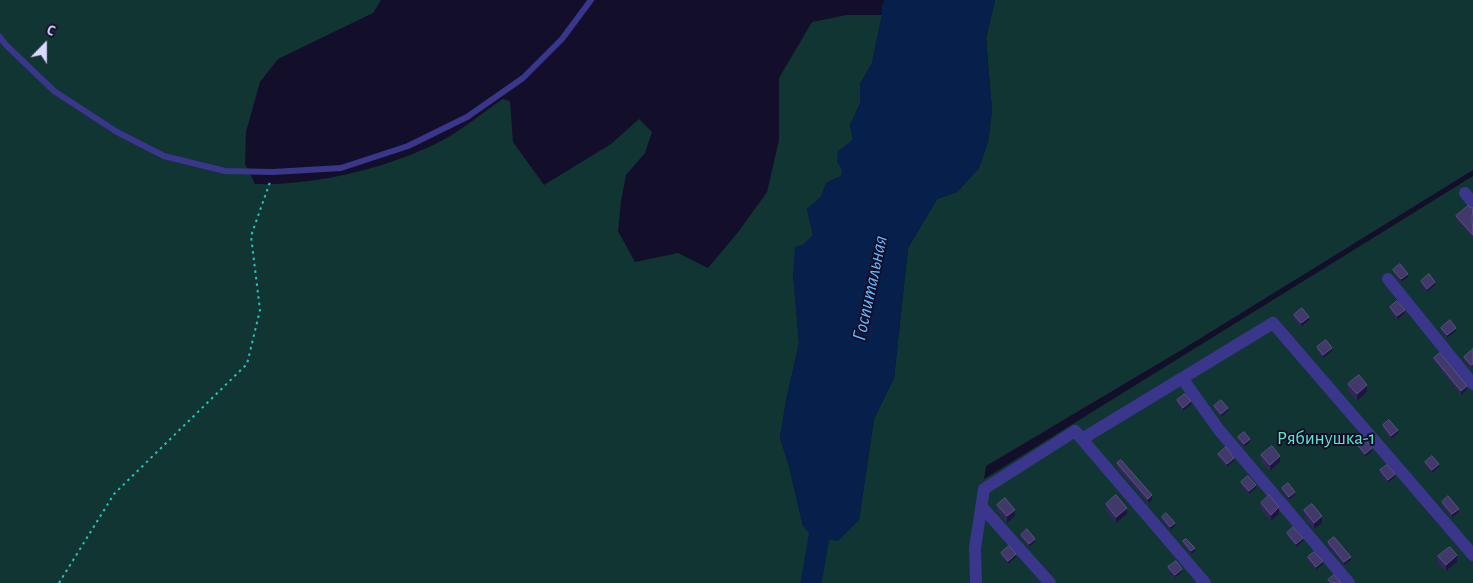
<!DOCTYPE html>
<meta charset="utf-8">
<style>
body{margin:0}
#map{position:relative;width:1473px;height:583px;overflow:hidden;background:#130f2a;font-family:"Alegreya Sans",sans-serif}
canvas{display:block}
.north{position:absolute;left:20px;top:20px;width:50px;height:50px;-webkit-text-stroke:4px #130f2a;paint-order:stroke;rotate:22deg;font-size:14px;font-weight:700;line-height:20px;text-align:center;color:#dcd8ff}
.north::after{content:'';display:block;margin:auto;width:18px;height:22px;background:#dcd8ff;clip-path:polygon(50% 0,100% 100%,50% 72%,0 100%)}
</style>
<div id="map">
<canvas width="1473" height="583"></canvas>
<div class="north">С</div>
</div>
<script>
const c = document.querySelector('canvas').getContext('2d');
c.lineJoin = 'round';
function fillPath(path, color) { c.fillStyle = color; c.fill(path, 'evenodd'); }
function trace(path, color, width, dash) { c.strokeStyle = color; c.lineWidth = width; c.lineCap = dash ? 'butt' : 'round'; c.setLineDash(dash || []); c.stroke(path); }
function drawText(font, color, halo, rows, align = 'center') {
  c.font = font + ' "Alegreya Sans",sans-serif'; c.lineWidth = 4; c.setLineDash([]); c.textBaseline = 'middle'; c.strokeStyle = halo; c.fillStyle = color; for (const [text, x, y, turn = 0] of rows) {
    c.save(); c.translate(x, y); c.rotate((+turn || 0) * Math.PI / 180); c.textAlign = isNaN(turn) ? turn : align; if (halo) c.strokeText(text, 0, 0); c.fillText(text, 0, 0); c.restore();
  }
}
fillPath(new Path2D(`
 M 0,0 L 381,0 L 373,13 L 278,59 L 260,82 L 246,132 L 245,164 L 255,184 C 314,186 390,168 443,140 C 464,129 483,112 503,99 L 510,101 L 513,142 L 544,185 L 611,144 L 639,119 L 652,132 L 645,153 L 626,175 L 621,201 L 618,231 L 635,262 L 678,253 L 708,268 L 739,231 L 767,192 L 779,140 L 779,78 L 812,22 L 847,15 L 882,15 L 872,63 L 860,84 L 860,104 L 850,125 L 853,139 L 841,176 L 826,183 L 821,197 L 807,209 L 813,235 L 804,244 L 793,273 L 799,343 L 786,401 L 780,438 L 789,466 L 803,526 L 859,520 L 874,419 L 894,378 L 908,248 L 937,199 L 957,192 L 979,168 L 988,142 L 992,111 L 986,38 L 995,0 L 1473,0 L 1473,170 L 1183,349 L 986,466 L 984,479 L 1473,176 L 1473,583 L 0,583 Z`), '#113533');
fillPath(new Path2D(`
 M 885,0 L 995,0 L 986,39 L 992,111 L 988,142 L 979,168 L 957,192 L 937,199 L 908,248 L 894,378 L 874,419 L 859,520 L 838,541 L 812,537 L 803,526 L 789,466 L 780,438 L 786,401 L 799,343 L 793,273 L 795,247 L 804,244 L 813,235 L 807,209 L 821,197 L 826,183 L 841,176 L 842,170 L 837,162 L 838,151 L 853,139 L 850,125 L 860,104 L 860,84 L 872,63 L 882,15 L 882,5 Z`), '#07204b');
trace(new Path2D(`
 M 811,583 L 824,509`), '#07204b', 21);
trace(new Path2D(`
 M 59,583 L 114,494 L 247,364 L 260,310 L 251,236 L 270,182`), '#27c4ba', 2, [2.5, 4]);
trace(new Path2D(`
 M 0,37 L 5,44 L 54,91 L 117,132 L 164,156 L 225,171 L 273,172 L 341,168 L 408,146 L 467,117 L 523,78 L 562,39 L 591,0`), '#39368c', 6);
trace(new Path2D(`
 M 1465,193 L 1473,203
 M 1388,279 L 1473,384
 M 1182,378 L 1219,430 L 1349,583
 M 1082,439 L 1273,323 L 1473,555
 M 982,507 L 1050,583
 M 976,583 L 975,548 L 984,489 L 1075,431 L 1205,583`), '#39368c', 12);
fillPath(new Path2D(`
 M 1473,208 L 1473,238 L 1456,219 L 1456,216 Z
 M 1393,270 L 1408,277 L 1401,282 L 1393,273 Z
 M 1421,281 L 1435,285 L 1427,292 L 1421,284 Z
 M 1390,307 L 1405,313 L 1397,320 L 1390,310 Z
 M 1294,315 L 1309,320 L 1301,327 L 1294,318 Z
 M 1441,328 L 1456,331 L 1447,338 L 1441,331 Z
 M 1317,347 L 1332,351 L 1323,358 L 1317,351 Z
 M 1473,349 L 1471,369 L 1464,360 L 1464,357 Z
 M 1434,358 L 1467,389 L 1461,395 L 1434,361 Z
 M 1348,384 L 1367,392 L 1357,401 L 1348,391 Z
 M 1177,400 L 1191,405 L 1183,411 L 1177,403 Z
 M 1214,406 L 1228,411 L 1221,417 L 1214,409 Z
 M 1383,425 L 1398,433 L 1391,439 L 1383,429 Z
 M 1238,437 L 1250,442 L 1244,447 L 1238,440 Z
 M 1357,444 L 1372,451 L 1365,457 L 1357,447 Z
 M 1218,454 L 1234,461 L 1227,467 L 1218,457 Z
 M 1261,455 L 1280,462 L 1270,471 L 1261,462 Z
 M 1425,462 L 1439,467 L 1432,473 L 1425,465 Z
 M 1117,463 L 1152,500 L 1148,503 L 1117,468 Z
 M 1380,470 L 1395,477 L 1388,483 L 1380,474 Z
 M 1241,482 L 1256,488 L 1249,494 L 1241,485 Z
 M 1282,488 L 1295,495 L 1289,500 L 1282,491 Z
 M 1442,502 L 1459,512 L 1452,518 L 1442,506 Z
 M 1261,503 L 1279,514 L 1271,521 L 1261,509 Z
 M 1106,504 L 1127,514 L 1116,523 L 1106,511 Z
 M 997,505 L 1015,516 L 1007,523 L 997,511 Z
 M 1304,510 L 1322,523 L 1314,529 L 1304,517 Z
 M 1162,517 L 1175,526 L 1170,530 L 1162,520 Z
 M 1287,533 L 1303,541 L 1296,547 L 1287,536 Z
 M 1021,535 L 1035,542 L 1029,547 L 1021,538 Z
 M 1183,541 L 1195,552 L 1191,554 L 1183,545 Z
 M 1328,542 L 1351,560 L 1344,565 L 1328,546 Z
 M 1001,553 L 1016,557 L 1008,564 L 1001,556 Z
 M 1438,556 L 1457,562 L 1446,571 L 1438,563 Z
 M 1308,557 L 1323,564 L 1316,570 L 1308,560 Z
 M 1168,567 L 1182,572 L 1175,578 L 1168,570 Z`), '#302659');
fillPath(new Path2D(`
 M 1408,274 L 1408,277 L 1401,282 L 1401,279 Z
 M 1435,282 L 1435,285 L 1427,292 L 1427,289 Z
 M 1405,310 L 1405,313 L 1397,320 L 1397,316 Z
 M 1309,317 L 1309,320 L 1301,327 L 1301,323 Z
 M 1456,328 L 1456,331 L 1447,338 L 1447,335 Z
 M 1332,348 L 1332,351 L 1323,358 L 1323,355 Z
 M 1367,385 L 1367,392 L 1357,401 L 1357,394 Z
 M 1467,386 L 1467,389 L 1461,395 L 1461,391 Z
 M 1191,401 L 1191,405 L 1183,411 L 1183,408 Z
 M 1228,408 L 1228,411 L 1221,417 L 1221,414 Z
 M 1398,430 L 1398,433 L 1391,439 L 1391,436 Z
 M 1250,439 L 1250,442 L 1244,447 L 1244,444 Z
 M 1372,448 L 1372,451 L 1365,457 L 1365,454 Z
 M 1280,456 L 1280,462 L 1270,471 L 1270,465 Z
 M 1234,458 L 1234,461 L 1227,467 L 1227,464 Z
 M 1439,464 L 1439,467 L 1432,473 L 1432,470 Z
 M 1395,474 L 1395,477 L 1388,483 L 1388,480 Z
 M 1256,485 L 1256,488 L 1249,494 L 1249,491 Z
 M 1295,492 L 1295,495 L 1289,500 L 1289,497 Z
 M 1152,495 L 1152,500 L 1148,503 L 1148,499 Z
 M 1279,507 L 1279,514 L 1271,521 L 1271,515 Z
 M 1127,508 L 1127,514 L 1116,523 L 1116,517 Z
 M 1459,509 L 1459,512 L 1452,518 L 1452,514 Z
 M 1015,510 L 1015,516 L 1007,523 L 1007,516 Z
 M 1322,516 L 1322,523 L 1314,529 L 1314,523 Z
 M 1175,523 L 1175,526 L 1170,530 L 1170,527 Z
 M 1303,538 L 1303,541 L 1296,547 L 1296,544 Z
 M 1035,539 L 1035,542 L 1029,547 L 1029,544 Z
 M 1195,548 L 1195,552 L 1191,554 L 1191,551 Z
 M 1016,554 L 1016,557 L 1008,564 L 1008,561 Z
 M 1457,555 L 1457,562 L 1446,571 L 1446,565 Z
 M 1351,557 L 1351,560 L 1344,565 L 1344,562 Z
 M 1323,561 L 1323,564 L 1316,570 L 1316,567 Z
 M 1182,569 L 1182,572 L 1175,578 L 1175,575 Z`), '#1d153f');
const building = new Path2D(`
 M 1468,206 L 1473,208 L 1472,218 L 1473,235 L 1456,216 Z
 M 1400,264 L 1408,274 L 1401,279 L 1393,270 Z
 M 1429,274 L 1435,282 L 1427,289 L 1421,281 Z
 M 1397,301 L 1405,310 L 1397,316 L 1390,307 Z
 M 1302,308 L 1309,317 L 1301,323 L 1294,315 Z
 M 1450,320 L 1456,328 L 1447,335 L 1441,328 Z
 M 1326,340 L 1332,348 L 1323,355 L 1317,347 Z
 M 1473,349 L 1473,364 L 1471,365 L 1464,357 Z
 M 1440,353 L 1467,386 L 1461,391 L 1434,358 Z
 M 1359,375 L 1367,385 L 1357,394 L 1348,384 Z
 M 1185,394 L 1191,401 L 1183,408 L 1177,400 Z
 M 1221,400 L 1228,408 L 1221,414 L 1214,406 Z
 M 1389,420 L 1398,430 L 1391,436 L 1383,425 Z
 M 1244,432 L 1250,439 L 1244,444 L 1238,437 Z
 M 1364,438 L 1372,448 L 1365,454 L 1357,444 Z
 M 1272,446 L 1280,456 L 1270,465 L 1261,455 Z
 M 1226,447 L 1234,458 L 1227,464 L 1218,454 Z
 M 1432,456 L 1439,464 L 1432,470 L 1425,462 Z
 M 1121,460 L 1152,495 L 1148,499 L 1117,463 Z
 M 1387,465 L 1395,474 L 1388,480 L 1380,470 Z
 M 1248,476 L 1256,485 L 1249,491 L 1241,482 Z
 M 1288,483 L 1295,492 L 1289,497 L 1282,488 Z
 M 1116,495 L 1127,508 L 1116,517 L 1106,504 Z
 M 1269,495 L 1279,507 L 1271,515 L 1261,503 Z
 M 1448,496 L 1459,509 L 1452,514 L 1442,502 Z
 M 1005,498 L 1015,510 L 1007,516 L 997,505 Z
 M 1312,504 L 1322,516 L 1314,523 L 1304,510 Z
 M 1166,513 L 1175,523 L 1170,527 L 1162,517 Z
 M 1293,527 L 1303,538 L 1296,544 L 1287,533 Z
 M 1027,529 L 1035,539 L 1029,544 L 1021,535 Z
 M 1334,537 L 1351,557 L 1344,562 L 1328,542 Z
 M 1186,539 L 1195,548 L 1191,551 L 1183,541 Z
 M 1009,546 L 1016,554 L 1008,561 L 1001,553 Z
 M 1450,547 L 1457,555 L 1446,565 L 1438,556 Z
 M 1314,552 L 1323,561 L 1316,567 L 1308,557 Z
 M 1176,561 L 1182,569 L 1175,575 L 1168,567 Z
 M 1334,575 L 1341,583 L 1331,583 L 1328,580 Z`);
fillPath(building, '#42396b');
trace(building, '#5a5282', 1);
drawText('19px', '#5ae9c4', '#130f2a', [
 ["Рябинушка-1",1326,438]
]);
drawText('italic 20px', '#66b9ff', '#130f2a', [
 ["Госпитальная",870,288,-78]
]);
</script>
